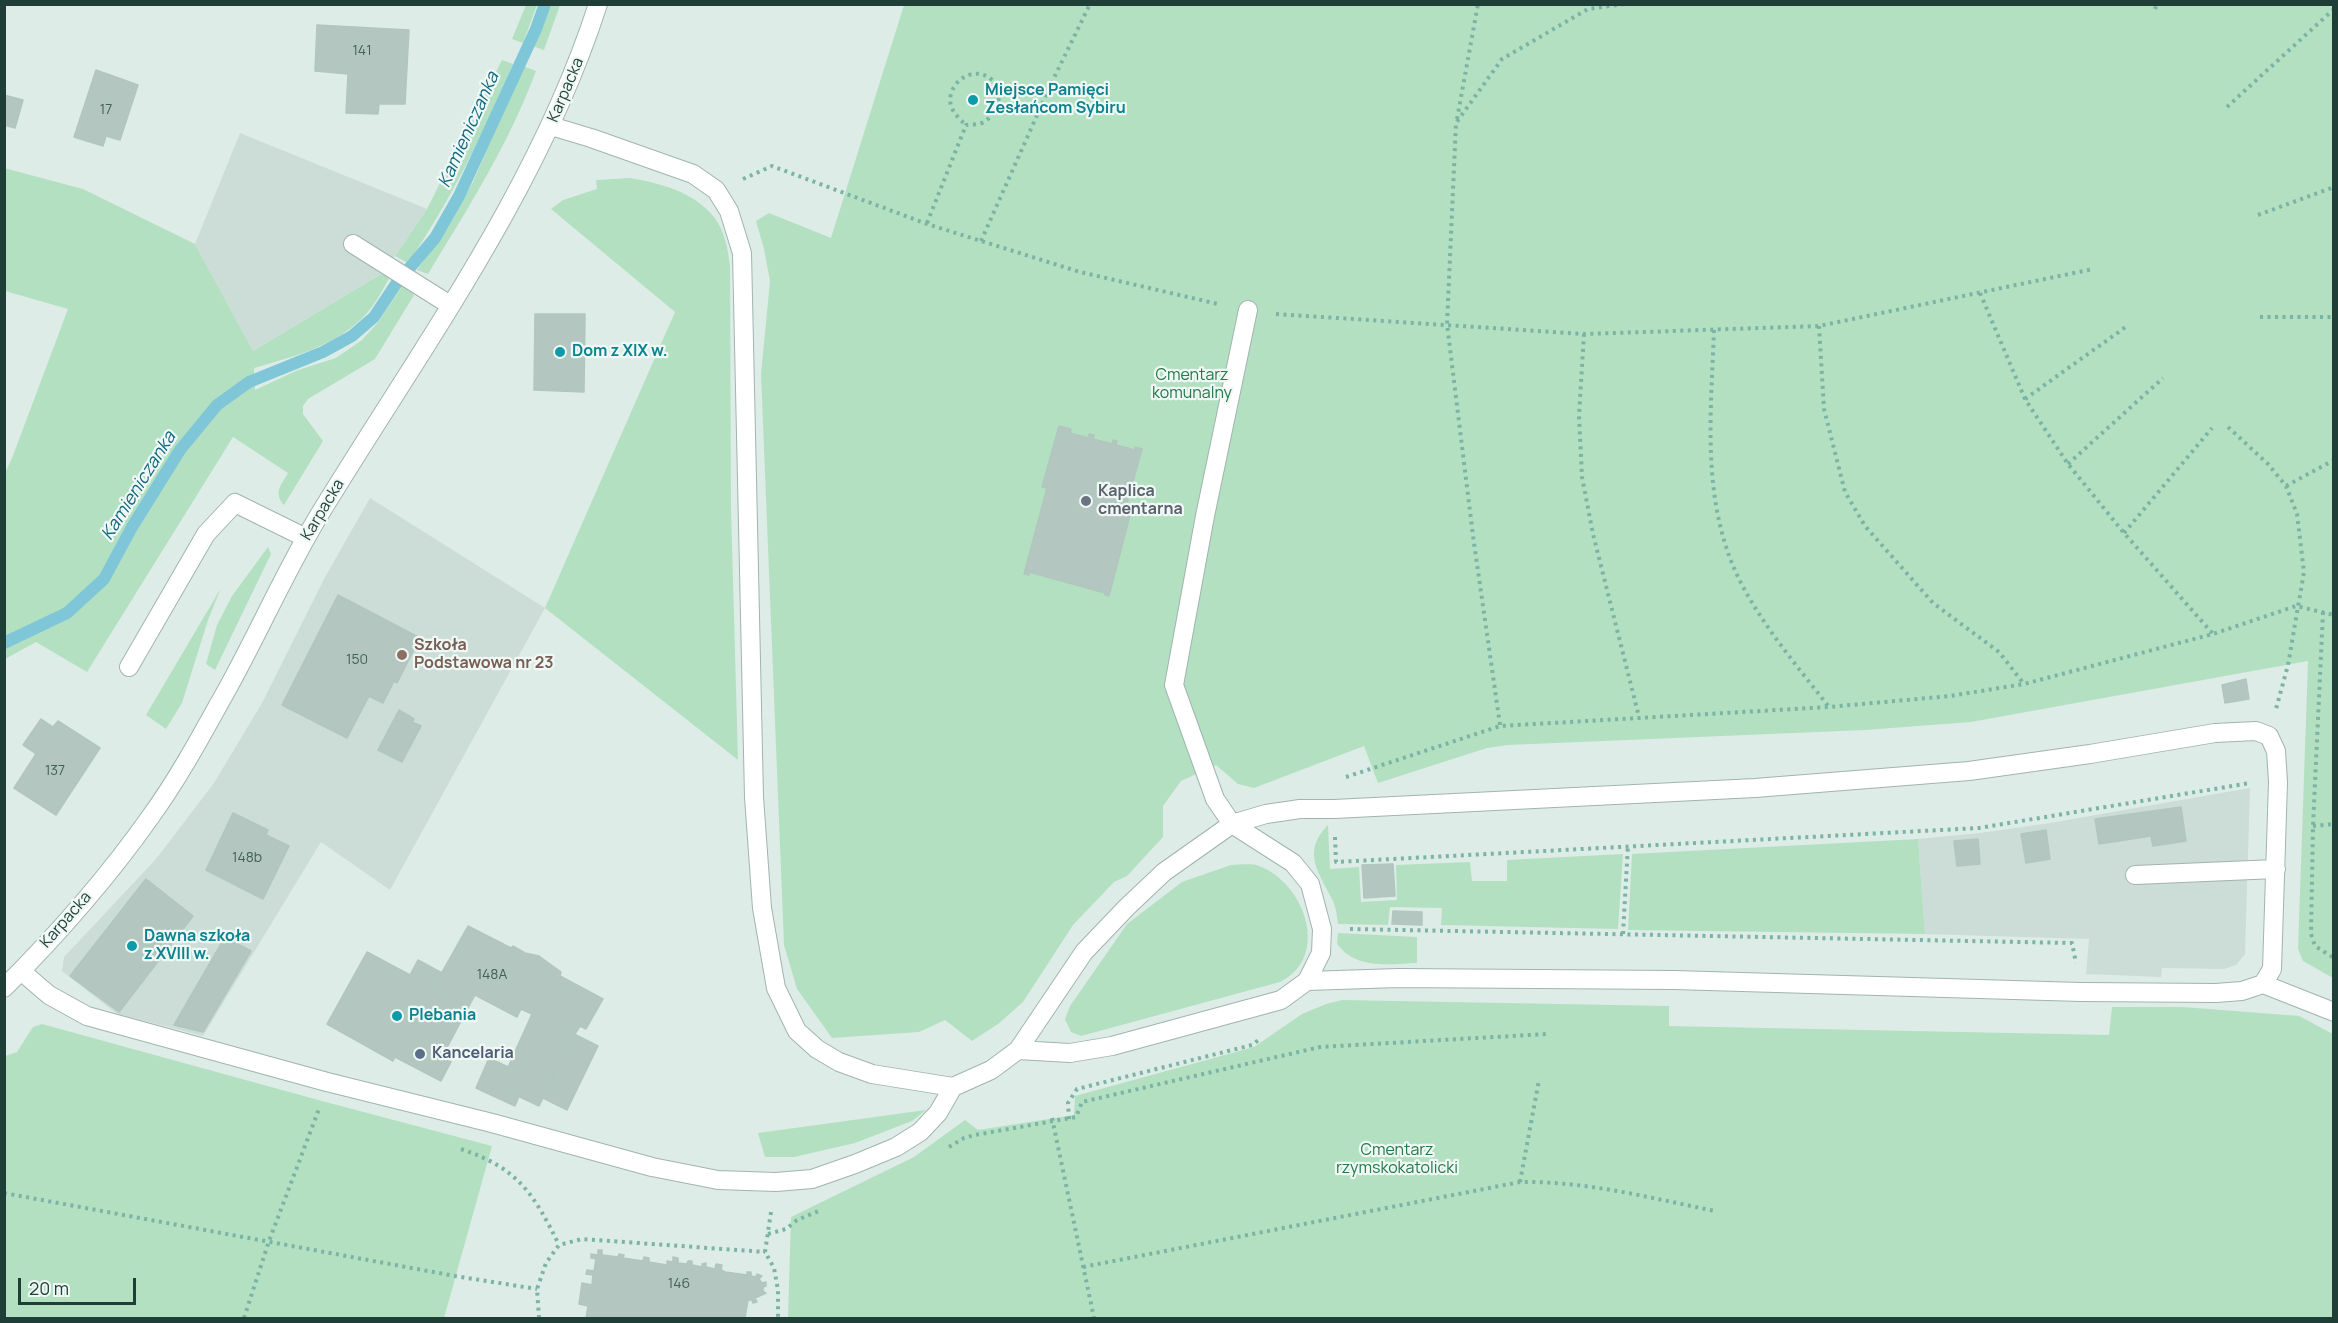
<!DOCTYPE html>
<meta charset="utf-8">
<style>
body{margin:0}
#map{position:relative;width:2338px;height:1323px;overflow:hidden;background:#deece7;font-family:Manrope,sans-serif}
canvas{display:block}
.frame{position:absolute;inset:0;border:6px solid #1e3e37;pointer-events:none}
.scale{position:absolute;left:18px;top:1278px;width:118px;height:27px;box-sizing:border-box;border:3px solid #1e3e37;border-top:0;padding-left:8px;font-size:18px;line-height:21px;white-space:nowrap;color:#1e3e37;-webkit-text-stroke:4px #eff8f4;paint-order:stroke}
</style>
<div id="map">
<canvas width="2338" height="1323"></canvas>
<div class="frame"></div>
<div class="scale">20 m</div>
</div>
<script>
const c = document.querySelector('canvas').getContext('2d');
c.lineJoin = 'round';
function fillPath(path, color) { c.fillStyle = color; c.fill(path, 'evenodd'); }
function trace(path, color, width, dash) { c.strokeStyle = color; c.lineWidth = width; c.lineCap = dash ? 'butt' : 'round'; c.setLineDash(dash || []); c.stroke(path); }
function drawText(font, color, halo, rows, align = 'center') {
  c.font = font + ' Manrope,sans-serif'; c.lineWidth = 4.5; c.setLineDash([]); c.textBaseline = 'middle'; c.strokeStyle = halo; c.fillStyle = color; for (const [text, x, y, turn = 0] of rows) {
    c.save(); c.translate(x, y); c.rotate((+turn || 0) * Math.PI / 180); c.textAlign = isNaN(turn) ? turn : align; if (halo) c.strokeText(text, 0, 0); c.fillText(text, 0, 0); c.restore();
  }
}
fillPath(new Path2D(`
 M 240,133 L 427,209 L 383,273 L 253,351 L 195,244 Z
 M 370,498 L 545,608 L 390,890 L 321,842 L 203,1036 L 117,1014 L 62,971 L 64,957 L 156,859 L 214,783 L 262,703 L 324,579 Z
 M 2250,788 L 2245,954 L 2236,965 L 2224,969 L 2162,968 L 2161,977 L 2086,974 L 2089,939 L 1925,934 L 1918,839 L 1980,833 L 2050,823 Z`), '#ccdcd6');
fillPath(new Path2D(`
 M 526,5 L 537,5 L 523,43 L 512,39 Z
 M 548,5 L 560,5 L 544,50 L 532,46 Z
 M 904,5 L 2333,5 L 2333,978 L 2303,961 L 2298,949 L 2308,661 L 1971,722 L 1865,730 L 1508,745 L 1487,748 L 1378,783 L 1364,746 L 1254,788 L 1238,784 L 1216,765 L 1181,781 L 1163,806 L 1163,837 L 1127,876 L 1114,882 L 1073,925 L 1023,1002 L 998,1024 L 972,1041 L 945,1020 L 919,1032 L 832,1038 L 797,989 L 784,945 L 761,374 L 770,281 L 764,249 L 756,221 L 769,213 L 831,238 Z
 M 502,60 L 513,64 C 483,134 451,200 408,263 L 395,256 L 427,209 Z
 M 523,66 L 536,71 C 509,144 468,208 428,274 L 417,270 L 447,229 L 473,182 Z
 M 4,168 L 83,189 L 195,244 L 253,351 L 383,273 L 390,277 C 383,289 376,303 367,313 C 339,345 293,357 254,368 L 255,390 L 298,370 L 336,358 L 362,340 L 379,321 L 403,285 L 411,290 L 414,295 L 375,359 L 308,399 L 303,406 L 303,414 L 323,441 L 284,505 C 273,493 281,485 288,473 L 233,437 L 87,672 L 36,642 L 5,659 L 5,473 L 12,458 L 68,309 L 5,291 Z
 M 630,178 C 660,183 694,192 714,217 C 725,231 728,250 730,266 L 731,508 L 738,760 L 545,608 L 675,312 L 551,209 L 563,200 L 597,189 L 596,180 Z
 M 268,547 L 271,554 L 215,670 L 206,664 L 217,625 L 232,596 Z
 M 221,588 L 208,620 L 182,703 L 166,729 L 146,715 Z
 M 1328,825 L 1330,869 L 1359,867 L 1361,902 L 1397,900 L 1396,865 L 1470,862 L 1472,881 L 1507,881 L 1507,860 L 1623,854 L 1618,929 L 1441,925 L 1442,908 L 1390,907 L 1388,925 L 1338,924 C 1337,916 1336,908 1333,901 C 1319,873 1301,852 1328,825 Z
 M 1918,839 L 1925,934 L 1628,930 L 1632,854 Z
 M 1231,865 C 1240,865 1251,863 1259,866 C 1305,883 1331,957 1280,982 L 1081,1036 L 1071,1032 L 1065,1019 L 1070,1006 L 1127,924 L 1182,882 Z
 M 1338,933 L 1417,937 L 1417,963 C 1387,964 1357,970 1337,944 Z
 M 1342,1000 L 1669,1006 L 1669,1026 L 2109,1035 L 2112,1007 L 2183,1007 L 2299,1016 L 2333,1034 L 2333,1318 L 788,1318 L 791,1217 L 914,1157 L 965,1120 L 978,1130 L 1074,1115 L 1075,1096 L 1254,1047 L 1302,1014 L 1326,1004 Z
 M 42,1024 L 322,1101 L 492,1146 L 444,1318 L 5,1318 L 5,1056 L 17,1052 L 33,1027 Z
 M 926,1110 L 912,1121 L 855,1143 L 794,1157 L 765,1157 L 758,1133 Z`), '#b4e0c2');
trace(new Path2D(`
 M 4,643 L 67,613 L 104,579 L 132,527 L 180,450 L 217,405 L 249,382 L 323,352 L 352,336 L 374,317 L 396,284 L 435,238 L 459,196 L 536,29 L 545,4`), '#7fc6d8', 12);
const building = new Path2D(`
 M 317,25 L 409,30 L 405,104 L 379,104 L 378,114 L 346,113 L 348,74 L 315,71 Z
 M 96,70 L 138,85 L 120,140 L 106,136 L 103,146 L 74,137 Z
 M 4,95 L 23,100 L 15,128 L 4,125 Z
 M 535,314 L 585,314 L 584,392 L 534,390 Z
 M 1059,426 L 1071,429 L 1070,433 L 1089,438 L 1089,434 L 1094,435 L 1093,439 L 1112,444 L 1113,440 L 1117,441 L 1116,445 L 1135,450 L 1135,447 L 1142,449 L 1124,514 L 1130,515 L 1109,596 L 1105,595 L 1105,593 L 1029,572 L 1029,575 L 1024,574 L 1047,488 L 1042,487 Z
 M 338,595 L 420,638 L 397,683 L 394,681 L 383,703 L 369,696 L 347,738 L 282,705 Z
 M 2246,679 L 2249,699 L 2225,703 L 2222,685 Z
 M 399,710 L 414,719 L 412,722 L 421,726 L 402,762 L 378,750 Z
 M 41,719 L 53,727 L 58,721 L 100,748 L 56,815 L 14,788 L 36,754 L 23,745 Z
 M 2181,807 L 2186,841 L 2153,846 L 2151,836 L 2099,844 L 2095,819 Z
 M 233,813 L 268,830 L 266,835 L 289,846 L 263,899 L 206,870 Z
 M 2046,830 L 2050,859 L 2026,863 L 2021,834 Z
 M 1978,839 L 1980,864 L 1957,866 L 1954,841 Z
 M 1393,864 L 1395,896 L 1364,898 L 1362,865 Z
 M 146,879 L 193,916 L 119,1012 L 70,976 Z
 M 1393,911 L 1422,912 L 1422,925 L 1392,924 Z
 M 468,926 L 511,948 L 513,946 L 525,953 L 539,956 L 561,972 L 560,976 L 603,999 L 586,1029 L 580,1026 L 575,1034 L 521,1009 L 517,1017 L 475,995 L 468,1008 L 433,988 Z
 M 225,937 L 251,951 L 203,1032 L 174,1025 Z
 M 367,952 L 410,975 L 418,960 L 442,973 L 433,988 L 468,1008 L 442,1057 L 451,1062 L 441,1081 L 395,1057 L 393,1061 L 327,1024 Z
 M 532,1014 L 574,1034 L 539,1106 L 499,1087 Z
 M 574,1034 L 598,1046 L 567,1110 L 543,1098 Z
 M 489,1058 L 508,1067 L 499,1087 L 519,1096 L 515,1106 L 476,1088 Z
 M 598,1250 L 602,1250 L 602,1255 L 618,1257 L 619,1254 L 624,1255 L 623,1258 L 643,1261 L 644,1257 L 649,1258 L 649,1262 L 667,1265 L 667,1261 L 673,1262 L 673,1257 L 678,1258 L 678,1263 L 687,1264 L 688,1261 L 692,1261 L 692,1265 L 702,1267 L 702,1264 L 706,1263 L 706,1267 L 715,1269 L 716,1264 L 722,1265 L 721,1270 L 725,1272 L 747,1275 L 747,1272 L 751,1272 L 751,1276 L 756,1277 L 757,1274 L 762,1276 L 759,1279 L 762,1283 L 766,1282 L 766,1286 L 763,1287 L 763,1291 L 766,1293 L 755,1298 L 757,1302 L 753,1303 L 752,1300 L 748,1300 L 745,1318 L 586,1318 L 588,1306 L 579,1304 L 582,1283 L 592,1285 L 593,1275 L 586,1274 L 587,1270 L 594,1271 L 596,1259 L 591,1258 L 591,1254 L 598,1255 Z`);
fillPath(building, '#b3c7c0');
trace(building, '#b0c6be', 1.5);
const minor = new Path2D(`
 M 551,126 L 591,138 L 693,174 L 716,190 L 729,211 L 742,253 L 754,797 L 762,908 L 776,988 L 797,1031 L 817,1049 L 839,1062 L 872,1074 L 953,1087 L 991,1070 L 1018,1050 L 1084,952 L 1127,907 L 1164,872 L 1232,824 L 1266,814 L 1300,809 L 1334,809 L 1755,788 L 1969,771 L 2090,754 L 2215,733 L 2256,731 L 2269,736 L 2276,751 L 2278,782 L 2272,969 L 2263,984 L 2242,991 L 2216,993 L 2081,992 L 1674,980 L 1398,978 L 1307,981 L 1281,1000 L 1112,1046 L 1070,1053 L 1018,1050
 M 353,244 L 450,305
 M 1248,310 L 1205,516 L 1174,685 L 1215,799 L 1232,824 L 1293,863 L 1310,884 L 1322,929 L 1321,953 L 1307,981
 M 129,667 L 206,534 L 235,503 L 306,538
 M 2135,875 L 2276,869
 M 21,971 L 49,995 L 87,1016 L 327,1082 L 492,1123 L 652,1167 L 718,1180 L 776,1182 L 812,1179 L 855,1164 L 896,1147 L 920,1132 L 938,1113 L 953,1087
 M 2263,984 L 2334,1012
 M 4,988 C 57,935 108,877 151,816 C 177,780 199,740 220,702 C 255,641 282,577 318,517 C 419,351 538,191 598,4`);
trace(minor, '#a1b4af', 20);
trace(new Path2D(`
 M 2155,9 L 2157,4
 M 2227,107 L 2334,9
 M 1457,119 L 1478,4
 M 743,179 L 772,166 L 927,224 L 1080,272 L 1218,304
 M 2258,215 L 2334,187
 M 927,223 L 966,125 C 971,124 979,125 984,122 C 997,114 1004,96 994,82 C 980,66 956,75 951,94 C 947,107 957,117 966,125
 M 981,241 L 1051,84 L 1090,4
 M 1980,293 L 2025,399 L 2068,464 L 2124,533 L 2213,634
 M 1276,314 L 1584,334 L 1819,326 L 2093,269
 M 2260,317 L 2334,317
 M 1819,326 L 1824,409 L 1845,492 L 1865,526 L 1933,603 L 1999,652 L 2024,684
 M 1714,330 C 1711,414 1701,501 1739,579 C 1762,625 1797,666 1829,707
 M 1584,334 L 1579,416 L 1582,477 L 1593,534 L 1639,717
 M 2025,399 L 2127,326
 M 2228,427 L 2268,464 L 2286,486 L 2297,514 L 2304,572 L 2288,665 L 2276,709
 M 2068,464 L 2163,378
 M 2286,486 L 2334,460
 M 2124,533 L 2212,428
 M 2323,612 L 2313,826 L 2311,934 L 2315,946 L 2334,958
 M 1500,725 L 1473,536 L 1447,324 L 1456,123 L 1502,59 L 1588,9 L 1625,4
 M 1346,777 L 1500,726 L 1829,707 L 1950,696 L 2024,684 L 2213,634 L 2296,606 L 2334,615
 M 2313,826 L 2334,824
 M 1335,837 L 1336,862 L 1979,828 L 2250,783
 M 1350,929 L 2072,943 L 2076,963
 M 1623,934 L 1628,845
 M 1052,1118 L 1094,1318
 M 1069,1119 L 1068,1103 L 1077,1089 L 1252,1045 L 1261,1038
 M 949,1147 L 964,1138 L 975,1135 L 1076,1117 L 1082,1102 L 1320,1047 L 1547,1034
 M 461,1149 C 518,1168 534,1194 559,1245
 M 1520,1182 L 1539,1080
 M 4,1193 L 455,1276 L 537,1289
 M 771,1212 L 765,1252 L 774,1268 L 778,1290 L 778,1318
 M 768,1234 L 786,1229 L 797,1220 L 821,1210
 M 1083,1267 L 1520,1182 C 1586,1181 1651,1198 1715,1211
 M 244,1318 L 269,1241 L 319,1109
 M 539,1318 L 537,1289 L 546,1263 L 559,1245 L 582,1239 L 765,1252`), '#7bb4a5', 4, [3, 4.5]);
trace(minor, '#fff', 18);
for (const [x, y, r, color] of [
 [973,100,6,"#0f9aa8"],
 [560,352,6,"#0f9aa8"],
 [1086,501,6,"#6b7280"],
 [402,655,6,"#8d6e63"],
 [132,946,6,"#0f9aa8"],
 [397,1016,6,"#0f9aa8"],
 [420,1054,6,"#5c6f8a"]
]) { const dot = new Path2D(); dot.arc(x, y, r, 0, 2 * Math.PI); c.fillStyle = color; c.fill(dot); trace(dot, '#eff8f4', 2); }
drawText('14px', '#436059', null, [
 ["141",362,51],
 ["17",106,110],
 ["150",357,660],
 ["137",55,771],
 ["148b",247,858],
 ["148A",492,975],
 ["146",679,1284]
]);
drawText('16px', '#1e3e37', '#eff8f4', [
 ["Karpacka",566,90,-67],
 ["Karpacka",323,510,-59],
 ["Karpacka",66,920,-49]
]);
drawText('bold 16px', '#0d838f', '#eff8f4', [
 ["Miejsce Pamięci",985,91],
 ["Zesłańcom Sybiru",985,109],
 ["Dom z XIX w.",572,352],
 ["Dawna szkoła",144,937],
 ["z XVIII w.",144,955],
 ["Plebania",409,1016]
], 'left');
drawText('16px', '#237949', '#eff8f4', [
 ["Cmentarz",1192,376],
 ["komunalny",1192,394],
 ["Cmentarz",1397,1151],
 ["rzymskokatolicki",1397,1169]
]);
drawText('bold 16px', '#5b616d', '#eff8f4', [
 ["Kaplica",1098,492],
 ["cmentarna",1098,510]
], 'left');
drawText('bold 16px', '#785e54', '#eff8f4', [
 ["Szkoła",414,646],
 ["Podstawowa nr 23",414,664]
], 'left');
drawText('bold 16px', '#4e5e75', '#eff8f4', [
 ["Kancelaria",432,1054]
], 'left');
drawText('italic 18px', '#116880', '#eff8f4', [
 ["Kamieniczanka",469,130,-66],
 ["Kamieniczanka",139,486,-58]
]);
</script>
